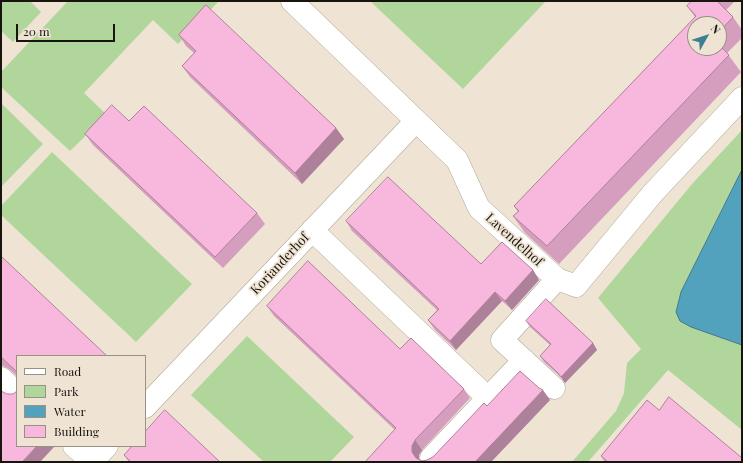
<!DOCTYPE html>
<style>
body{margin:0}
#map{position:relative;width:743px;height:463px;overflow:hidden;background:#efe4d4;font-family:"Playfair Display",serif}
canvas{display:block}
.frame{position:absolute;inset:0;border:2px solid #18140e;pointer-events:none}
.legend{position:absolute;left:16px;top:355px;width:130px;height:92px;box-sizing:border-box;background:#efe4d4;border:1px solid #999185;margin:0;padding:5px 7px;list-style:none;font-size:12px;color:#18140e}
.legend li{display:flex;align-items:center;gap:8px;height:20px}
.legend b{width:20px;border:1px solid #999185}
.north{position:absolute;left:687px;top:16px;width:40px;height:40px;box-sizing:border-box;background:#efe4d4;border:1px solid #999185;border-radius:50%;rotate:51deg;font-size:11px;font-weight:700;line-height:16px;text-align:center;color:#18140e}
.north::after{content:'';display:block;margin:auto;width:14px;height:18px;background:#3e7f92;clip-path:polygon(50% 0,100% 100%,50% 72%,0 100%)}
.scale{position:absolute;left:16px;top:24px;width:99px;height:18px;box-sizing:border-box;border:2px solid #18140e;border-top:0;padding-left:5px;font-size:12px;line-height:14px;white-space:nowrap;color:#18140e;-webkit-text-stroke:3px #efe4d4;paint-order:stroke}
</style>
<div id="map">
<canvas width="743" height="463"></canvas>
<div class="frame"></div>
<ul class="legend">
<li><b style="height:5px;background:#fff"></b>Road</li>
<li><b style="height:11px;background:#b1d69c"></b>Park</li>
<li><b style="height:11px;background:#52a1bd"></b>Water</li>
<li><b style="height:11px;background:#f8b8dd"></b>Building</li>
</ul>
<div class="north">N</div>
<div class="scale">20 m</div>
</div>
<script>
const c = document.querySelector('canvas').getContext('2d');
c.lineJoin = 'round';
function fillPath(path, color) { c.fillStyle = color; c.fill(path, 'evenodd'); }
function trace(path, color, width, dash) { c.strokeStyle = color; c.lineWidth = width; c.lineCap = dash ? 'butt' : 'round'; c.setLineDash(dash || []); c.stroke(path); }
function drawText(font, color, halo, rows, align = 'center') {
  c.font = font + ' "Playfair Display",serif'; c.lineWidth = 3.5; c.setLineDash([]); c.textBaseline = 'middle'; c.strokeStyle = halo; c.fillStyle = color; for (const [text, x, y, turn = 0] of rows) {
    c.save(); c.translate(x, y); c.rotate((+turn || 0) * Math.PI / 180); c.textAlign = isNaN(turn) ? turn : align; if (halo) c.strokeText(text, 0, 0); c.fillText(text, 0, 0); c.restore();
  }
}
fillPath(new Path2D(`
 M 1,1 L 30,1 L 41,12 L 13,42 L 1,31 Z
 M 68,1 L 219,1 L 178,44 L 153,20 L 84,93 L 107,115 L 70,151 L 1,87 L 1,72 Z
 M 370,1 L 546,1 L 463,89 Z
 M 1,103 L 43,144 L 1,187 Z
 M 742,130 L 742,170 L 681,292 L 676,312 L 691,327 L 742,345 L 742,430 L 668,370 L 588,462 L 572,462 L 616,411 L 624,393 L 627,363 L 641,349 L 598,298 L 692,184 Z
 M 52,152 L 192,284 L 136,342 L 1,215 L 1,206 Z
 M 247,336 L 354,437 L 330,462 L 264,462 L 191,395 Z`), '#b1d69c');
const water = new Path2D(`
 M 742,170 L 742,345 L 691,327 L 680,321 L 676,312 L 681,292 Z`);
fillPath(water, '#52a1bd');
trace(water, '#417788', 1);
const minor = new Path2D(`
 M 292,1 L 457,160 L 479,208 L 557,279 L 576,286 L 653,193 L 742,98
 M 312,230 L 488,398
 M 1,378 L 17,393
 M 554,388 L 502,340 L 557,279
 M 145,407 L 416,121
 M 74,446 L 92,462 L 107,446
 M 431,458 L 524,360`);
trace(minor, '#b2a898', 23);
trace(minor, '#fff', 22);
fillPath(new Path2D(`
 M 692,1 L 735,1 L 726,10 L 733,17 L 742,30 L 742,38 L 727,53 L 741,72 L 559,264 L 525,233 L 513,216 L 518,212 L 514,206 L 695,17 L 687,6 ZM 719,24 L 719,48 L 695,48 Z
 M 179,35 L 336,128 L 344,139 L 302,184 L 190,77 L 182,66 L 194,53 L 186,46 Z
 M 129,121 L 257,213 L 265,224 L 223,268 L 93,145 L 85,134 Z
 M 346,221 L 481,264 L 533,270 L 539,280 L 512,310 L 502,301 L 456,350 L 435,330 L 428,320 L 437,310 L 352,231 Z
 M 1,256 L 17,356 L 17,376 L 9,369 L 3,366 L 1,366 Z
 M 267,306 L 400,349 L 464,389 L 470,398 L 422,450 L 419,455 L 419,459 L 422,461 L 427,460 L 433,457 L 487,406 L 550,400 L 491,462 L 365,462 L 395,430 L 274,316 Z
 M 526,321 L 593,343 L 597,350 L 565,383 L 562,378 L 544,362 L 540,356 L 550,345 L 530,327 Z
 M 659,410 L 742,462 L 605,462 L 601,456 Z
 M 124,455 L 220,462 L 129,462 Z`), '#d59ebe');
fillPath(new Path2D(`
 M 336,128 L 344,139 L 302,184 L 295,173 Z
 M 533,270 L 539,280 L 512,310 L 505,301 Z
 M 495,292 L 502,301 L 456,350 L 450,341 Z
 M 593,343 L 597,350 L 565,383 L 561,377 Z
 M 543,390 L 550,400 L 491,462 L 475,462 Z
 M 415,440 L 422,450 L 419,455 L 419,462 L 412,452 L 412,446 Z
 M 37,446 L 55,446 L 40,462 L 22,462 Z`), '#ae819b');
const building = new Path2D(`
 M 692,1 L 717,1 L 733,17 L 719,32 L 719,24 L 695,24 L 695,48 L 719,48 L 719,45 L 729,55 L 547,246 L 513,216 L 519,211 L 514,206 L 696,16 L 687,6 Z
 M 206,5 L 336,128 L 295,173 L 182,66 L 196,51 L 179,35 Z
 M 112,105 L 129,121 L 144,106 L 145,107 L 257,213 L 215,257 L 85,134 Z
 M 388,177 L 481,264 L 502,242 L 533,270 L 505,301 L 495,292 L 450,341 L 428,320 L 439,309 L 346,221 Z
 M 1,256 L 107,356 L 17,356 L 17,372 L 1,357 Z
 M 308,261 L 400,349 L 411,338 L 464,389 L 415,440 L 412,446 L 412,452 L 416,458 L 422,461 L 427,460 L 433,457 L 484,403 L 487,406 L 520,371 L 539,388 L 543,390 L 475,462 L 365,462 L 396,428 L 267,306 Z
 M 546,299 L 593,343 L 561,377 L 558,373 L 540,356 L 551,344 L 526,321 Z
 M 1,391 L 7,394 L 13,394 L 17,391 L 17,446 L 37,446 L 22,462 L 1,462 Z
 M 669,397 L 742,458 L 742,462 L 608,462 L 601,456 L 647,400 L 659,410 Z
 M 165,410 L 220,462 L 131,462 L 124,455 L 132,446 L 145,446 L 145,432 Z`);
fillPath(building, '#f8b8dd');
trace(building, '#ae819b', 1);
drawText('13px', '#18140e', '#efe4d4', [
 ["Lavendelhof",514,240,42],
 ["Korianderhof",280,264,-47]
]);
</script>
